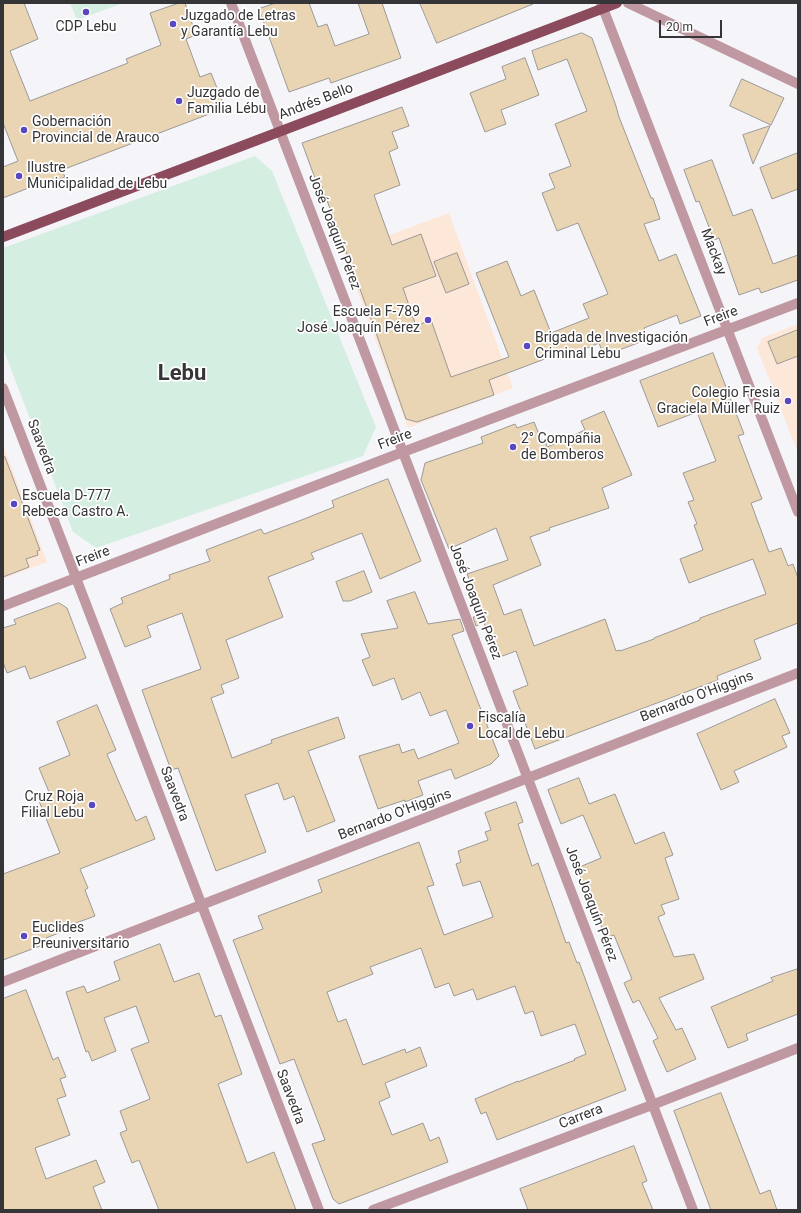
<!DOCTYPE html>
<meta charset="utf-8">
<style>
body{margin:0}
#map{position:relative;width:801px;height:1213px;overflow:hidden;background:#f5f5f9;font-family:Roboto,sans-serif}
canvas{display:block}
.frame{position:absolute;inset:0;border:4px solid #353537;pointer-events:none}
.scale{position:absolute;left:659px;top:20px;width:63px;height:18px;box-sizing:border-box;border:2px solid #353537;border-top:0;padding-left:5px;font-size:12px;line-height:14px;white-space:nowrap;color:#353537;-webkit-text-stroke:3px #fff;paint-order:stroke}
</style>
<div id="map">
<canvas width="801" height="1213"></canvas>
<div class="frame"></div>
<div class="scale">20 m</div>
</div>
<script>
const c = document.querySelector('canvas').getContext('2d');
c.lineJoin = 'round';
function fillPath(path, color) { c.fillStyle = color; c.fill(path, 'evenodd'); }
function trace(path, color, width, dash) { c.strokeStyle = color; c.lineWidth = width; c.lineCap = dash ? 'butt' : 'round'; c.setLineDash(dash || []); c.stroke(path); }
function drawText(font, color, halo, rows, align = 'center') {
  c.font = font + ' Roboto,sans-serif'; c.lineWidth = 3.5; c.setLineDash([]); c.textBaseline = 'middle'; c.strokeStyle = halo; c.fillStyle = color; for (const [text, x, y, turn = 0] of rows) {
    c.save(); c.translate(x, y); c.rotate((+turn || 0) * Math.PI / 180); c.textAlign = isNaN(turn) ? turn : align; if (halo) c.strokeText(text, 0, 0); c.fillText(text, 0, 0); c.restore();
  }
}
fillPath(new Path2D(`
 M 449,213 L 513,388 L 408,428 L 343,252 Z
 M 798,324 L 798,453 L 757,348 L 762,338 Z
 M 3,445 L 47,562 L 3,579 Z`), '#fce7d9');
fillPath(new Path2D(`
 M 70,3 L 123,3 L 77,20 Z
 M 255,156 L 272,171 L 376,427 L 363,456 L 96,548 L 73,532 L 3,348 L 3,248 Z`), '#d4eee1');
const building = new Path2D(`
 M 3,3 L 24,3 L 38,39 L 10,51 L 30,101 L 128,63 L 126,59 L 161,45 L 150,13 L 179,3 L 185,3 L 196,35 L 186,39 L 200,77 L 211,73 L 225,108 L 62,170 L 65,177 L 38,188 L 36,185 L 3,198 L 3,167 L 18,161 L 3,123 Z
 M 276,3 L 309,3 L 318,27 L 327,24 L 335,46 L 369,34 L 358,3 L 382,3 L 401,58 L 331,83 L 329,78 L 289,92 L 259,9 Z
 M 420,3 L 533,3 L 533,4 L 437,43 Z
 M 582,33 L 592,38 L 616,106 L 619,117 L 651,198 L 653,198 L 660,219 L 644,224 L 659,261 L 676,254 L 701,316 L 680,324 L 677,315 L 644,328 L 648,339 L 604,356 L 599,343 L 568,356 L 566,351 L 489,380 L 494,395 L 417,422 L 406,419 L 374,327 L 319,179 L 316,181 L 302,143 L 402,107 L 409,126 L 392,132 L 398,148 L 389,152 L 400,185 L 374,195 L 392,245 L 421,234 L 436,276 L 403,288 L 416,326 L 431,320 L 451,377 L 509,357 L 476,273 L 507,261 L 521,296 L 534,290 L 551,333 L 589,318 L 583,304 L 608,294 L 578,223 L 557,231 L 542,193 L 555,188 L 549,174 L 571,166 L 555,124 L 587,111 L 567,59 L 538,70 L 532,51 Z
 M 525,58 L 539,95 L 501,110 L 506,124 L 485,132 L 470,93 L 506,79 L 502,67 Z
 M 742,79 L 784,98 L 771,125 L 730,106 Z
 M 770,126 L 753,164 L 743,135 Z
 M 798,153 L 798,189 L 772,199 L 760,168 Z
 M 712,160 L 733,216 L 752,209 L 773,264 L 798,255 L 798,280 L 761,293 L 759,288 L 739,295 L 719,238 L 714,240 L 699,201 L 696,202 L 684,170 Z
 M 457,253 L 469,284 L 446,293 L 434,262 Z
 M 798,330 L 798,356 L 777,364 L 768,342 Z
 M 713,353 L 744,434 L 738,436 L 762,499 L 751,503 L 769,552 L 781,548 L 788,566 L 793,564 L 798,578 L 798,623 L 754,640 L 761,659 L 717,676 L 718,680 L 535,749 L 513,691 L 528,685 L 516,651 L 497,658 L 484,623 L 476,626 L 473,617 L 482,616 L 467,574 L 508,560 L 496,528 L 449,549 L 421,480 L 425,463 L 483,443 L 481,437 L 515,424 L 517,428 L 534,422 L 543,444 L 546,443 L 547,447 L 585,430 L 581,421 L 604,411 L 632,475 L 602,488 L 609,508 L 549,528 L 550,530 L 530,537 L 541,565 L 493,585 L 504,615 L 521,609 L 534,646 L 605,619 L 616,651 L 620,650 L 620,651 L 654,639 L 654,638 L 700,620 L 700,618 L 766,594 L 753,559 L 689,583 L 680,559 L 703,550 L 694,525 L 697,524 L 688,502 L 694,500 L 683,473 L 716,461 L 697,412 L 658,427 L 640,381 Z
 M 5,457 L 40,550 L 37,551 L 38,555 L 26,559 L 29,567 L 3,577 L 3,458 Z
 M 388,479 L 421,561 L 380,579 L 362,533 L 311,553 L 314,559 L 268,577 L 283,617 L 226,640 L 239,678 L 221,685 L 224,693 L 211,698 L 232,758 L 272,743 L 271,740 L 338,717 L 345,738 L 308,751 L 335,821 L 307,832 L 294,796 L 284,800 L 278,783 L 245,795 L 266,852 L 216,871 L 178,768 L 171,770 L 142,690 L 201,669 L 182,613 L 147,626 L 151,637 L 125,647 L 110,609 L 123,603 L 121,598 L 170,579 L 169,575 L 210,561 L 206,550 L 261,529 L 264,534 L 299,521 L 334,507 L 332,501 Z
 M 364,571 L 372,592 L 350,601 L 343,601 L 336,582 Z
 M 415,592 L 428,624 L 460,619 L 464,631 L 452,635 L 499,756 L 491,764 L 455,779 L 451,769 L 418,781 L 423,795 L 405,802 L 405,800 L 378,809 L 359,756 L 399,744 L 402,753 L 414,749 L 418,759 L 459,743 L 446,710 L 430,716 L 420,692 L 402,700 L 394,678 L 373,686 L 362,660 L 370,657 L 361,634 L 398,628 L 387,601 Z
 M 59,603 L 67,608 L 86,658 L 30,679 L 25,666 L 7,673 L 3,662 L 3,628 L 16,624 L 14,620 Z
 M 775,699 L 790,733 L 782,736 L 787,747 L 734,771 L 739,782 L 721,790 L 697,734 Z
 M 97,705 L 116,750 L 107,754 L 118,780 L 136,821 L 146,816 L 155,839 L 80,869 L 88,888 L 85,890 L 95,916 L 76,923 L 77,926 L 46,938 L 48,943 L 3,960 L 3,874 L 60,853 L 37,796 L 49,792 L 39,768 L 70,755 L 57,722 Z
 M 579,778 L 589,804 L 615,794 L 635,844 L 664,832 L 673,855 L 665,858 L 679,899 L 661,905 L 665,914 L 658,917 L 674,957 L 694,954 L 704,979 L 659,998 L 676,1030 L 682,1028 L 696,1059 L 667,1072 L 653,1041 L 658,1038 L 639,1000 L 633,1003 L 624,983 L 632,979 L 614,935 L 606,938 L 577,868 L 601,858 L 583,815 L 561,824 L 548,790 Z
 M 516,802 L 523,822 L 518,824 L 532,866 L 538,863 L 566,943 L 569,942 L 577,963 L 579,962 L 626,1090 L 497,1140 L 486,1112 L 481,1114 L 475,1099 L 518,1081 L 518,1082 L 575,1060 L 574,1059 L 586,1054 L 575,1024 L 541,1036 L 533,1011 L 525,1014 L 515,986 L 477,1000 L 473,989 L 454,996 L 449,983 L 435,988 L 421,948 L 370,967 L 373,974 L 327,992 L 338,1022 L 346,1019 L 363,1065 L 405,1049 L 406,1053 L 420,1047 L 427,1066 L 385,1083 L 390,1097 L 379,1102 L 392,1135 L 423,1123 L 430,1141 L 439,1137 L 448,1162 L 339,1204 L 333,1199 L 312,1144 L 325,1140 L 294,1059 L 280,1064 L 233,940 L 263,929 L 258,916 L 322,892 L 318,880 L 419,842 L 434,885 L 427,887 L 444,935 L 493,917 L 480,881 L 463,886 L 456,864 L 461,862 L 458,851 L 488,840 L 485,832 L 491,830 L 485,813 Z
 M 160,944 L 174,982 L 199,973 L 215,1017 L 221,1015 L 242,1074 L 218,1084 L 247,1163 L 274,1152 L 296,1210 L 159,1210 L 139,1160 L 132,1163 L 120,1133 L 127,1130 L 120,1111 L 150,1099 L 131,1049 L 149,1042 L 136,1006 L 104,1018 L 116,1051 L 92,1061 L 88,1051 L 86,1052 L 66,992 L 84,986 L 87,993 L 120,980 L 114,962 Z
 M 798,969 L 798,1014 L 746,1034 L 748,1040 L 728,1048 L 711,1007 L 773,981 L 771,978 Z
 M 26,990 L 53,1060 L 58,1057 L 66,1077 L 60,1079 L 66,1096 L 57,1099 L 70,1135 L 35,1148 L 46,1179 L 96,1160 L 105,1182 L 93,1187 L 102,1210 L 3,1210 L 3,999 Z
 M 721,1093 L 760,1194 L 770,1190 L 777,1210 L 711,1210 L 674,1111 Z
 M 634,1146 L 647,1181 L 642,1183 L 653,1210 L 528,1210 L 520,1189 Z`);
fillPath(building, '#e9d4b4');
trace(building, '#9b9996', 1);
trace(new Path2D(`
 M 231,3 L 693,1210
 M 601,3 L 798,512
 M 628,3 L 798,84
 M 3,388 L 319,1210
 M 3,606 L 403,452 L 798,303
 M 3,982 L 798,673
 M 373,1210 L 652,1105 L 798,1048`), '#bf98a1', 10);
trace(new Path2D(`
 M 3,237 L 617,3`), '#8c4a5d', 10);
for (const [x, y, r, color] of [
 [86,12,4,"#5a46be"],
 [173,24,4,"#5a46be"],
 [179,101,4,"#5a46be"],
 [24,130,4,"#5a46be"],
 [19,176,4,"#5a46be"],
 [428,320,4,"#5a46be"],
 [527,346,4,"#5a46be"],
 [788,401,4,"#5a46be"],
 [513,447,4,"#5a46be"],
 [14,504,4,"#5a46be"],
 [470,726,4,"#5a46be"],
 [92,805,4,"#5a46be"],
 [24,936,4,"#5a46be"]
]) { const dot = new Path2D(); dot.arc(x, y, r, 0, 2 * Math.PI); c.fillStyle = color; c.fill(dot); trace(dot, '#fff', 1.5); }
drawText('14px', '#353537', '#fff', [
 ["Juzgado de Letras",181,16],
 ["y Garantía Lebu",181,32],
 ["CDP Lebu",86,27,"center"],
 ["Juzgado de",187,93],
 ["Familia Lébu",187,109],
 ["Gobernación",32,122],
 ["Provincial de Arauco",32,138],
 ["Ilustre",27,168],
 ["Municipalidad de Lebu",27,184],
 ["Escuela F-789",420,312,"right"],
 ["José Joaquín Pérez",420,328,"right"],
 ["Brigada de Investigación",535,338],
 ["Criminal Lebu",535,354],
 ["Colegio Fresia",780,393,"right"],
 ["Graciela Müller Ruiz",780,409,"right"],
 ["2° Compañia",521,439],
 ["de Bomberos",521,455],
 ["Escuela D-777",22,496],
 ["Rebeca Castro A.",22,512],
 ["Fiscalía",478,718],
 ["Local de Lebu",478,734],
 ["Cruz Roja",84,797,"right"],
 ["Filial Lebu",84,813,"right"],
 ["Euclides",32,928],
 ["Preuniversitario",32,944]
], 'left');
drawText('14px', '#353537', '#fff', [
 ["Andrés Bello",316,102,-21],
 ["José Joaquín Pérez",334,232,69],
 ["Mackay",713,252,69],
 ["Freire",721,317,-21],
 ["Freire",395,440,-21],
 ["Saavedra",41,447,69],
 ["Freire",93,557,-21],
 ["José Joaquín Pérez",475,602,69],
 ["Bernardo O'Higgins",697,697,-21],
 ["Saavedra",174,794,69],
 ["Bernardo O'Higgins",395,815,-21],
 ["José Joaquín Pérez",591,904,69],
 ["Saavedra",290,1097,69],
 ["Carrera",581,1117,-21]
]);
drawText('bold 22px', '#353537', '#fff', [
 ["Lebu",182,374]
]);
</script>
